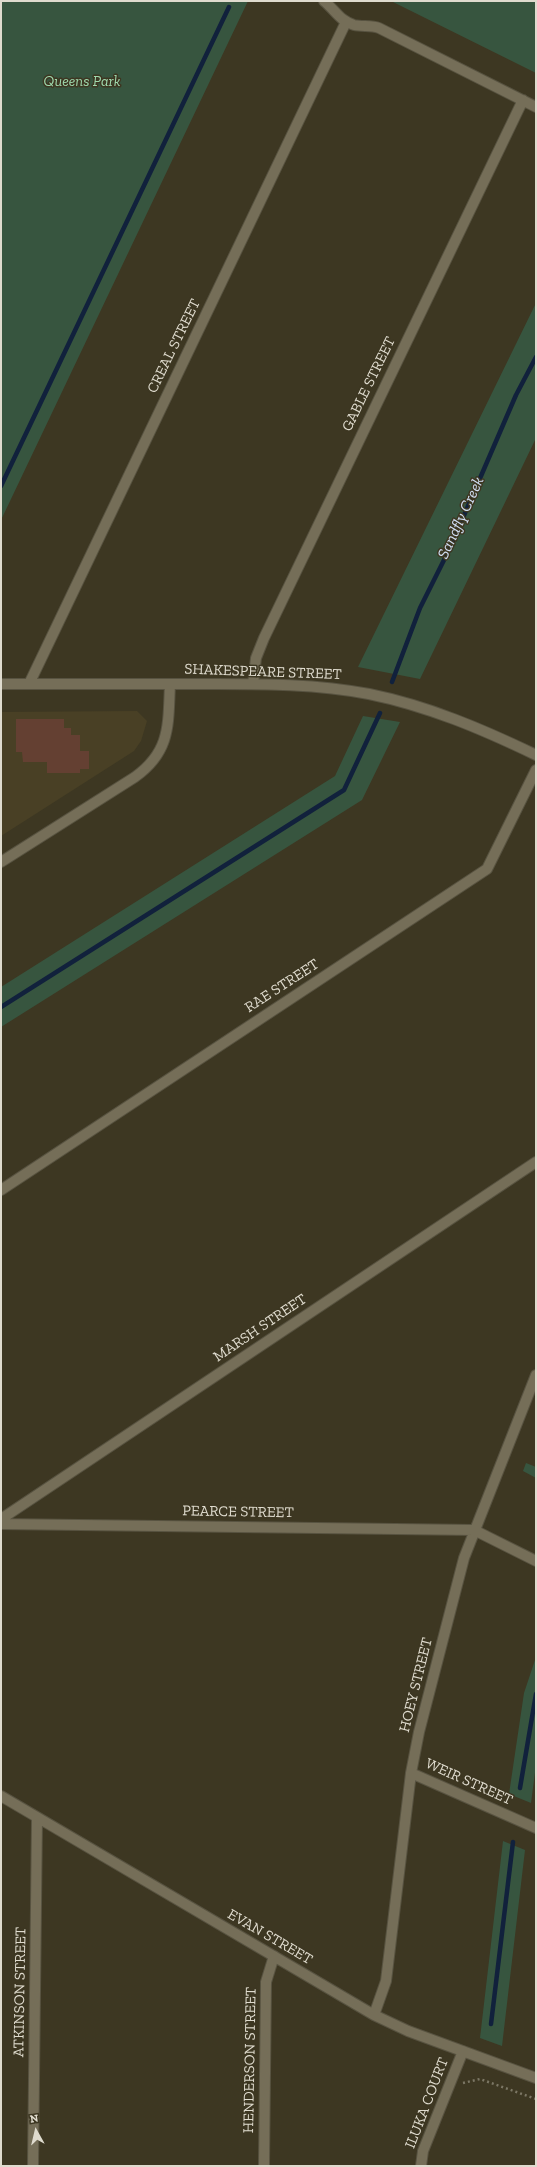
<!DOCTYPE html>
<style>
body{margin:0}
#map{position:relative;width:537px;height:2167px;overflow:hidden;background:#3d3722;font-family:"Zilla Slab",serif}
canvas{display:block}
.frame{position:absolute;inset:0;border:2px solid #dfdbce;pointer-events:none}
.north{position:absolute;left:16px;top:2111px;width:40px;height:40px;-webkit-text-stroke:3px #3d3722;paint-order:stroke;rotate:352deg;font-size:11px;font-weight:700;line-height:16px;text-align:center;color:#dfdbce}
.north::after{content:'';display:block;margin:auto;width:14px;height:18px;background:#dfdbce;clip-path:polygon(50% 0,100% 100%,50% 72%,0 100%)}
</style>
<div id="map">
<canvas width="537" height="2167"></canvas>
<div class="frame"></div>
<div class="north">N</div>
</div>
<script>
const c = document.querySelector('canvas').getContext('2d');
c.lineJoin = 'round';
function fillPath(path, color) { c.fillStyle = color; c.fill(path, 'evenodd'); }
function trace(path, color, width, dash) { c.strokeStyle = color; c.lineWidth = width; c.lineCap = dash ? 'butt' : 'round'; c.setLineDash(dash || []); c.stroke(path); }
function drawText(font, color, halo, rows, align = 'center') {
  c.font = font + ' "Zilla Slab",serif'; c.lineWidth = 3; c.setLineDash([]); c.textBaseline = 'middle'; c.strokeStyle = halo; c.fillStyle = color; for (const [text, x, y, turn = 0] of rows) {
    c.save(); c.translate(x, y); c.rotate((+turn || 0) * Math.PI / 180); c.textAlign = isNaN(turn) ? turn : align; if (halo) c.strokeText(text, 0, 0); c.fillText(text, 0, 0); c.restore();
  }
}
fillPath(new Path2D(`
 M 137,711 L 147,721 L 141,741 L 134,751 L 1,836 L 1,712 Z`), '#494025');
fillPath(new Path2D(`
 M 1,1 L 248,1 L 1,520 Z
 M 391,1 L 536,1 L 536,73 Z
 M 536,303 L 536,438 L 420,679 L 358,667 Z
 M 363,716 L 400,722 L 362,800 L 1,1027 L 1,987 L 335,776 Z
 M 526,1463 L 536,1467 L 536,1478 L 523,1471 Z
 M 536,1657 L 536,1765 L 531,1803 L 509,1794 L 524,1693 Z
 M 503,1841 L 525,1850 L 502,2046 L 480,2038 Z`), '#37553f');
trace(new Path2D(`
 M 1,486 L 229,7
 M 392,682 L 420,608 L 449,550 L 516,395 L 536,357
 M 1,1007 L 344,790 L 380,713
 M 520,1788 L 536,1694
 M 491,2024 L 513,1842`), '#11213c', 4.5);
fillPath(new Path2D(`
 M 16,719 L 64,719 L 64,728 L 71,728 L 71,735 L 80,735 L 80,751 L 89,751 L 89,769 L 80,769 L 80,773 L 47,773 L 47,762 L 23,762 L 22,752 L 16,752 Z`), '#644032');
const minor = new Path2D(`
 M 324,1 C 335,10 340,21 354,25 C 362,27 371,25 379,28 L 536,107
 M 1,684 C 66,684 132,684 197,684 C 254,684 313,683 369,694 C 428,706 482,729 536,755
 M 29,684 L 346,22
 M 253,684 L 256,658 L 264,638 L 523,100
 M 1,862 L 135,777 C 171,751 168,725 170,684
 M 1,1190 L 487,869 L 536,770
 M 1,1519 L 536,1162
 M 1,1524 L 474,1530 L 536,1561
 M 411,1773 L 536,1828
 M 1,1796 L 374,2015 L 408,2031 L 536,2078
 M 374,2015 L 386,1981 L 411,1773 L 419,1732 L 464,1558 L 536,1375
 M 33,2166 L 37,1818
 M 264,2166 L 266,1982 L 274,1956
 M 421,2166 L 423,2151 L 463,2051`);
trace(minor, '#585341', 12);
trace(new Path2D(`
 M 463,2083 L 480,2079 L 536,2099`), '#7c7765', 2.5, [2, 3]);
trace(minor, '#756e58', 10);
drawText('italic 15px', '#9fdaae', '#3d3722', [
 ["Queens Park",82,82]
]);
drawText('15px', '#dfdbce', '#3d3722', [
 ["CREAL STREET",174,346,-64],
 ["GABLE STREET",369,384,-64],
 ["SHAKESPEARE STREET",263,672,2],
 ["RAE STREET",282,986,-33],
 ["MARSH STREET",260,1328,-34],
 ["PEARCE STREET",238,1512,1],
 ["HOEY STREET",416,1685,-76],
 ["WEIR STREET",469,1782,24],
 ["EVAN STREET",270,1937,30],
 ["ATKINSON STREET",20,1992,-89],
 ["HENDERSON STREET",250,2060,-89],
 ["ILUKA COURT",427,2103,-69]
]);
drawText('italic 16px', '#d2e0f6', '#3d3722', [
 ["Sandfly Creek",461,518,-65]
]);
</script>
